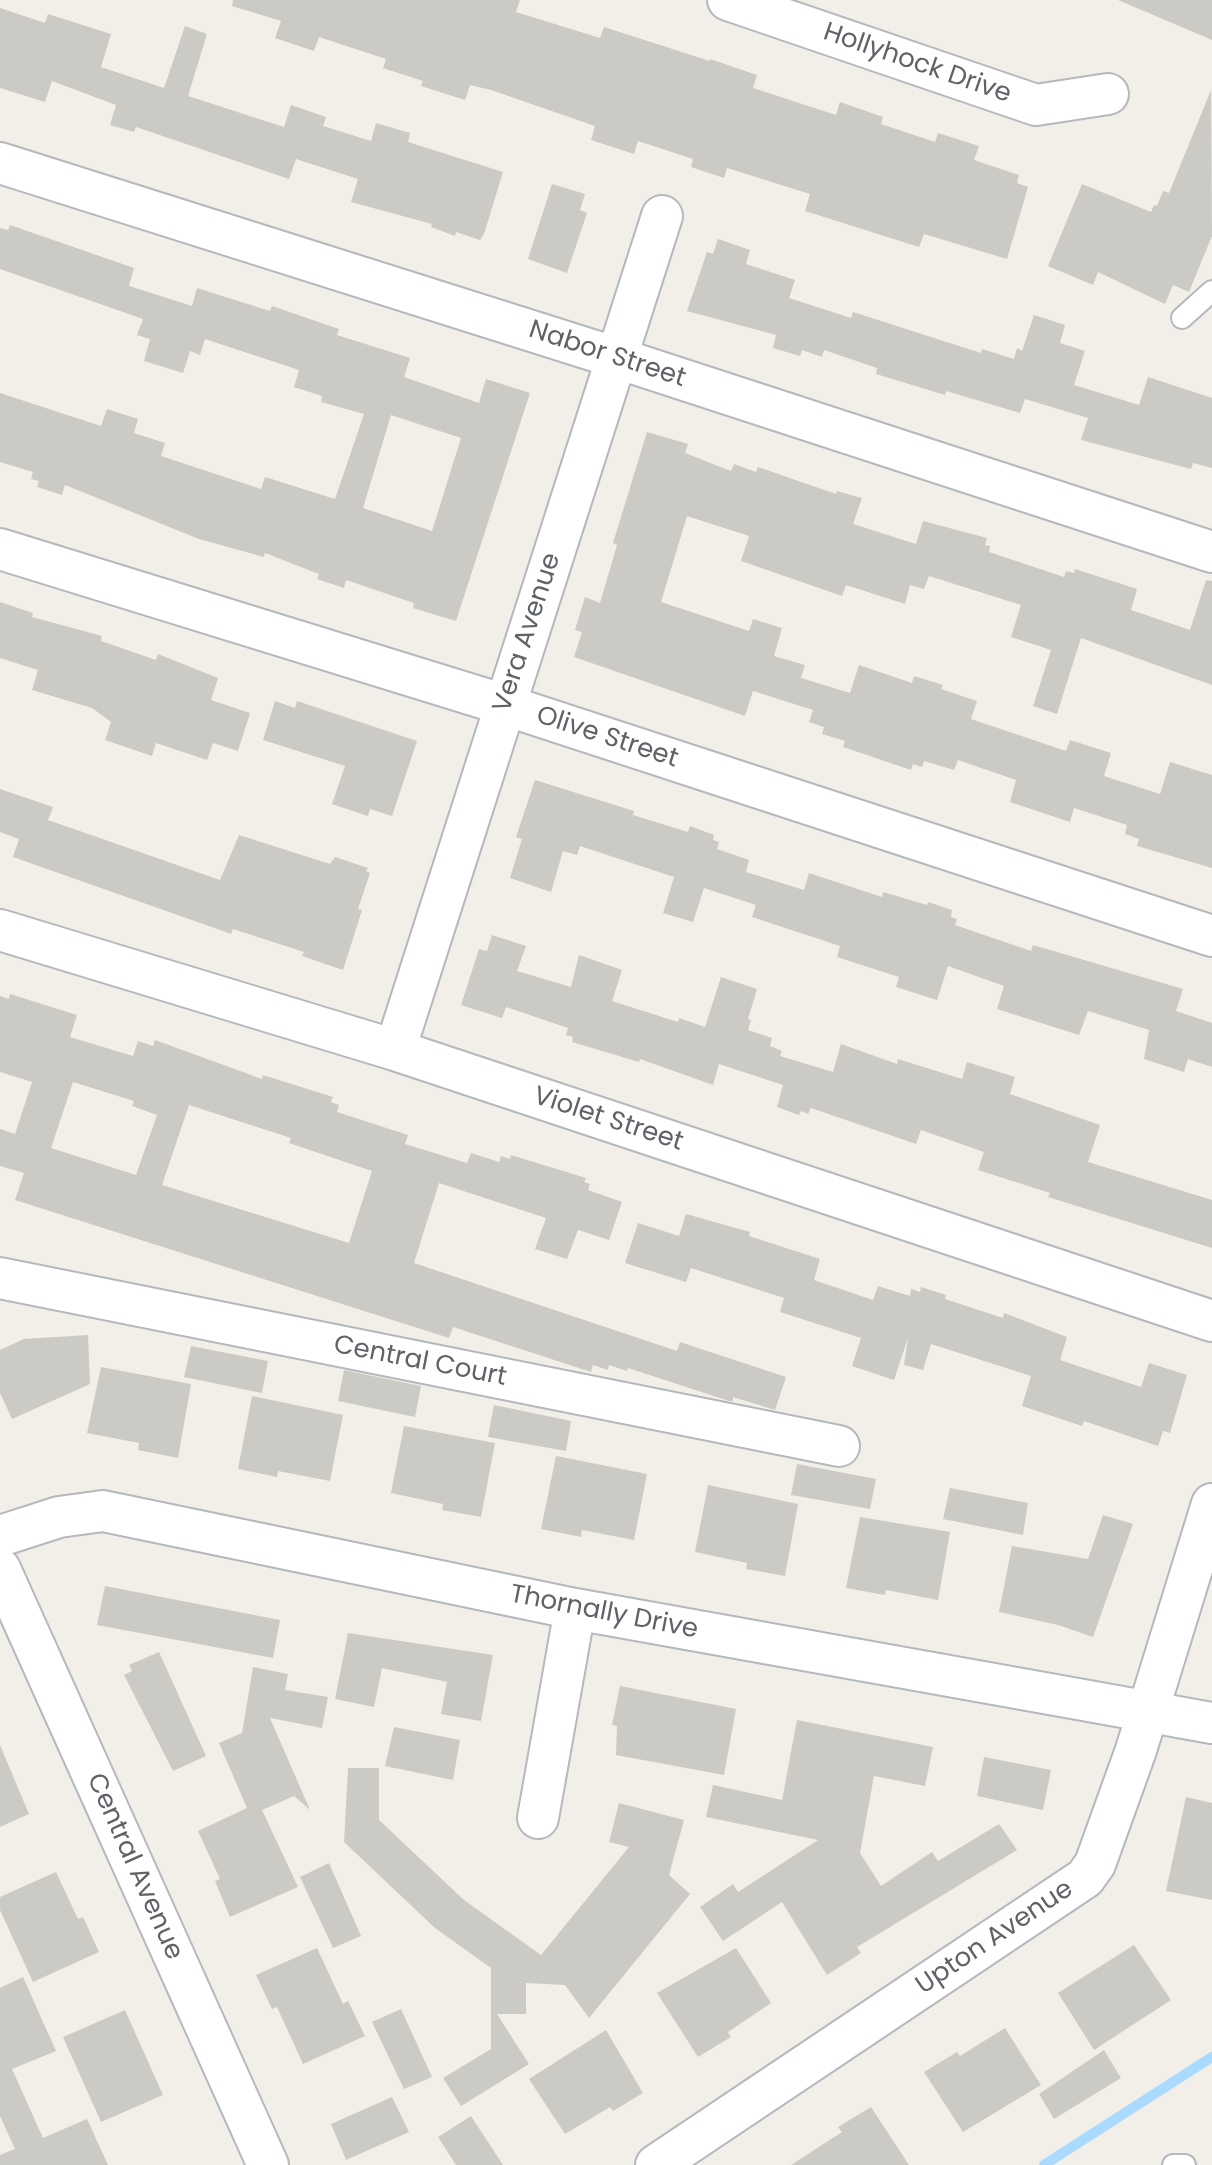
<!DOCTYPE html>
<style>
body{margin:0}
canvas{display:block;background:#f1efe8}
</style>
<canvas width="1212" height="2165"></canvas>
<script>
const c = document.querySelector('canvas').getContext('2d');
c.lineJoin = 'round';
function trace(path, color, width, dash) { c.strokeStyle = color; c.lineWidth = width; c.lineCap = dash ? 'butt' : 'round'; c.setLineDash(dash || []); c.stroke(path); }
function fillPath(path, color) { c.fillStyle = color; c.fill(path, 'evenodd'); }
function drawText(font, color, halo, rows, align = 'center') {
  c.font = font + ' Poppins,sans-serif'; c.lineWidth = 6; c.setLineDash([]); c.textBaseline = 'middle'; c.strokeStyle = halo; c.fillStyle = color; for (const [text, x, y, turn = 0] of rows) {
    c.save(); c.translate(x, y); c.rotate((+turn || 0) * Math.PI / 180); c.textAlign = isNaN(turn) ? turn : align; if (halo) c.strokeText(text, 0, 0); c.fillText(text, 0, 0); c.restore();
  }
}
trace(new Path2D(`
 M 1044,2165 L 1212,2057`), '#aadaff', 10);
fillPath(new Path2D(`
 M 233,0 L 520,0 L 516,12 L 600,38 L 604,27 L 710,61 L 710,59 L 757,75 L 753,88 L 836,115 L 840,102 L 883,117 L 881,124 L 935,142 L 938,133 L 979,146 L 974,160 L 1019,175 L 1017,183 L 1028,187 L 1007,259 L 924,234 L 919,247 L 805,211 L 810,194 L 727,168 L 724,178 L 691,167 L 693,159 L 638,141 L 634,154 L 591,140 L 595,126 L 491,90 L 470,85 L 465,100 L 421,86 L 423,81 L 383,68 L 386,59 L 319,37 L 314,51 L 275,38 L 281,21 L 232,6 Z
 M 1118,0 L 1212,0 L 1212,40 Z
 M 0,8 L 45,23 L 48,14 L 111,34 L 101,67 L 164,88 L 185,26 L 207,34 L 188,96 L 284,127 L 291,105 L 326,117 L 323,126 L 371,141 L 376,123 L 410,133 L 408,142 L 503,172 L 484,234 L 480,240 L 456,232 L 455,236 L 431,227 L 432,224 L 351,202 L 358,179 L 296,159 L 289,179 L 136,127 L 134,132 L 110,125 L 116,105 L 52,81 L 45,102 L 0,88 Z
 M 1211,90 L 1212,236 L 1189,292 L 1173,285 L 1165,304 L 1098,272 L 1093,285 L 1048,266 L 1082,184 L 1151,212 L 1154,205 L 1157,206 L 1163,191 L 1169,193 Z
 M 552,184 L 585,194 L 580,210 L 587,213 L 567,273 L 528,259 Z
 M 10,225 L 134,268 L 129,286 L 192,306 L 197,288 L 270,311 L 272,306 L 339,329 L 337,335 L 410,358 L 404,377 L 479,403 L 486,379 L 530,393 L 456,621 L 413,608 L 414,603 L 346,580 L 344,588 L 317,579 L 319,574 L 265,553 L 264,557 L 199,539 L 65,485 L 62,495 L 37,487 L 39,481 L 31,479 L 33,472 L 0,462 L 0,393 L 101,426 L 107,409 L 138,419 L 134,433 L 165,443 L 161,456 L 261,489 L 265,477 L 335,499 L 364,414 L 321,402 L 322,396 L 294,387 L 299,370 L 205,339 L 200,355 L 190,351 L 183,373 L 144,361 L 150,339 L 137,335 L 143,319 L 0,269 L 0,228 L 8,230 ZM 391,415 L 461,438 L 432,531 L 363,508 Z
 M 718,239 L 750,250 L 746,264 L 795,280 L 789,298 L 851,318 L 853,312 L 981,353 L 982,349 L 1014,359 L 1017,348 L 1022,351 L 1034,315 L 1065,325 L 1060,343 L 1085,351 L 1074,385 L 1139,405 L 1148,377 L 1212,398 L 1212,468 L 1193,463 L 1191,469 L 1081,440 L 1088,418 L 1025,399 L 1020,413 L 946,391 L 945,395 L 876,374 L 877,368 L 824,350 L 822,357 L 802,350 L 800,356 L 773,348 L 776,335 L 687,311 L 707,252 L 713,254 Z
 M 647,432 L 688,444 L 685,453 L 731,471 L 734,464 L 756,472 L 758,467 L 836,494 L 837,491 L 862,498 L 853,524 L 916,544 L 923,521 L 987,538 L 985,545 L 990,546 L 989,552 L 1064,577 L 1066,571 L 1074,573 L 1075,569 L 1137,589 L 1131,610 L 1190,630 L 1206,580 L 1212,581 L 1212,685 L 1081,638 L 1057,714 L 1033,706 L 1051,650 L 1011,637 L 1021,605 L 929,576 L 924,589 L 910,585 L 905,604 L 846,585 L 842,596 L 741,561 L 749,536 L 687,516 L 661,602 L 749,631 L 753,619 L 782,628 L 774,656 L 805,665 L 801,678 L 850,693 L 859,665 L 912,683 L 914,676 L 943,685 L 941,689 L 977,701 L 971,719 L 1066,751 L 1070,740 L 1111,753 L 1104,776 L 1160,794 L 1170,762 L 1212,775 L 1212,868 L 1137,846 L 1139,839 L 1125,834 L 1127,825 L 1074,808 L 1070,822 L 1010,802 L 1016,780 L 958,760 L 954,770 L 924,761 L 922,767 L 913,764 L 911,770 L 843,747 L 845,741 L 822,734 L 824,727 L 809,722 L 813,710 L 753,691 L 745,716 L 574,657 L 582,632 L 575,630 L 585,597 L 600,603 L 617,545 L 613,543 Z
 M 0,602 L 33,613 L 32,617 L 102,636 L 101,641 L 156,660 L 158,654 L 218,678 L 211,700 L 250,713 L 238,751 L 213,743 L 207,760 L 156,743 L 152,756 L 105,740 L 111,722 L 92,708 L 32,690 L 38,670 L 0,658 Z
 M 275,701 L 295,708 L 297,701 L 417,741 L 392,816 L 370,809 L 368,816 L 332,804 L 345,766 L 263,740 Z
 M 535,780 L 634,811 L 633,815 L 688,832 L 690,826 L 714,835 L 713,840 L 719,842 L 717,849 L 749,860 L 746,872 L 804,890 L 809,873 L 882,897 L 883,892 L 927,905 L 928,902 L 952,910 L 951,917 L 957,919 L 955,925 L 1031,951 L 1033,945 L 1183,989 L 1176,1011 L 1212,1023 L 1212,1067 L 1188,1059 L 1184,1072 L 1144,1059 L 1149,1030 L 1088,1011 L 1079,1035 L 997,1009 L 1004,986 L 948,966 L 937,1000 L 896,987 L 899,977 L 837,957 L 840,946 L 752,917 L 756,905 L 704,888 L 693,922 L 663,913 L 674,877 L 580,846 L 577,855 L 563,851 L 551,892 L 510,878 L 522,839 L 516,837 Z
 M 0,789 L 53,807 L 48,820 L 220,880 L 239,835 L 330,864 L 335,857 L 368,868 L 366,871 L 370,873 L 358,909 L 362,910 L 343,970 L 302,956 L 304,952 L 233,929 L 231,934 L 206,925 L 13,857 L 19,839 L 0,832 Z
 M 492,935 L 526,946 L 517,971 L 571,987 L 579,955 L 622,970 L 612,1001 L 678,1022 L 679,1018 L 705,1027 L 721,977 L 757,989 L 748,1019 L 751,1020 L 748,1030 L 772,1038 L 770,1046 L 782,1051 L 780,1056 L 833,1072 L 841,1044 L 897,1064 L 898,1059 L 962,1079 L 967,1062 L 1015,1077 L 1010,1094 L 1100,1125 L 1088,1162 L 1212,1200 L 1212,1248 L 1048,1197 L 1050,1193 L 978,1170 L 984,1152 L 921,1130 L 916,1144 L 811,1108 L 808,1114 L 801,1111 L 799,1115 L 777,1107 L 783,1085 L 719,1064 L 713,1085 L 640,1059 L 639,1062 L 572,1042 L 573,1037 L 566,1035 L 568,1028 L 506,1007 L 502,1018 L 461,1005 L 479,949 L 487,951 Z
 M 10,994 L 77,1015 L 70,1037 L 133,1056 L 138,1041 L 153,1046 L 155,1040 L 262,1079 L 263,1075 L 333,1097 L 331,1102 L 339,1105 L 337,1112 L 408,1135 L 405,1144 L 467,1163 L 471,1153 L 499,1162 L 501,1156 L 510,1159 L 511,1155 L 586,1178 L 584,1182 L 590,1184 L 588,1190 L 622,1202 L 609,1240 L 578,1230 L 567,1259 L 535,1249 L 546,1218 L 439,1183 L 414,1263 L 677,1351 L 680,1342 L 786,1377 L 775,1410 L 733,1397 L 733,1401 L 729,1401 L 628,1368 L 627,1371 L 609,1365 L 608,1370 L 593,1365 L 591,1372 L 453,1327 L 449,1338 L 15,1200 L 24,1173 L 0,1166 L 0,1129 L 15,1134 L 32,1082 L 0,1072 L 0,996 L 9,999 ZM 73,1082 L 134,1101 L 132,1106 L 157,1115 L 136,1175 L 51,1148 ZM 189,1105 L 291,1138 L 289,1143 L 372,1171 L 349,1243 L 162,1185 Z
 M 686,1214 L 750,1232 L 749,1236 L 820,1259 L 814,1280 L 873,1300 L 878,1286 L 910,1296 L 911,1289 L 920,1292 L 921,1287 L 946,1295 L 945,1299 L 1003,1318 L 1004,1313 L 1067,1337 L 1060,1360 L 1141,1387 L 1149,1363 L 1187,1375 L 1170,1433 L 1163,1431 L 1158,1446 L 1084,1421 L 1082,1426 L 1022,1406 L 1031,1376 L 931,1344 L 923,1370 L 904,1365 L 908,1338 L 894,1380 L 852,1366 L 861,1338 L 780,1312 L 784,1298 L 691,1268 L 686,1282 L 625,1263 L 638,1223 L 679,1236 Z
 M 88,1335 L 90,1384 L 12,1419 L 0,1393 L 0,1350 L 24,1339 Z
 M 191,1346 L 268,1361 L 262,1393 L 184,1377 Z
 M 101,1367 L 191,1384 L 178,1458 L 138,1450 L 139,1443 L 87,1433 Z
 M 344,1370 L 421,1386 L 415,1417 L 338,1401 Z
 M 252,1396 L 343,1415 L 330,1481 L 278,1471 L 277,1477 L 238,1469 Z
 M 494,1405 L 571,1421 L 566,1451 L 488,1437 Z
 M 404,1426 L 495,1443 L 481,1517 L 442,1510 L 443,1504 L 391,1493 Z
 M 556,1456 L 647,1474 L 634,1540 L 582,1530 L 581,1537 L 541,1529 Z
 M 797,1464 L 876,1479 L 870,1509 L 791,1495 Z
 M 708,1485 L 798,1504 L 785,1576 L 746,1569 L 747,1563 L 695,1552 Z
 M 950,1488 L 1028,1503 L 1023,1535 L 943,1519 Z
 M 1103,1515 L 1133,1524 L 1093,1637 L 1058,1625 L 999,1612 L 1012,1546 L 1088,1559 Z
 M 860,1517 L 950,1532 L 938,1600 L 886,1590 L 885,1595 L 846,1588 Z
 M 105,1586 L 280,1620 L 273,1658 L 97,1625 Z
 M 348,1633 L 493,1655 L 481,1721 L 441,1714 L 447,1682 L 382,1668 L 374,1707 L 335,1699 Z
 M 159,1652 L 206,1756 L 173,1771 L 124,1675 L 132,1671 L 129,1665 Z
 M 253,1667 L 288,1674 L 285,1690 L 328,1697 L 322,1728 L 270,1718 L 310,1810 L 294,1796 L 262,1810 L 298,1887 L 230,1917 L 215,1881 L 220,1879 L 198,1831 L 247,1808 L 219,1743 L 242,1733 Z
 M 620,1686 L 736,1709 L 724,1775 L 616,1755 L 617,1726 L 612,1725 Z
 M 797,1720 L 933,1747 L 925,1786 L 874,1776 L 860,1853 L 881,1886 L 932,1852 L 938,1861 L 999,1824 L 1017,1850 L 857,1947 L 861,1953 L 827,1975 L 782,1902 L 723,1941 L 700,1907 L 733,1884 L 738,1892 L 818,1840 L 706,1817 L 713,1785 L 782,1800 Z
 M 394,1727 L 460,1740 L 453,1780 L 385,1766 Z
 M 0,1745 L 29,1814 L 0,1827 Z
 M 984,1757 L 1051,1770 L 1043,1810 L 977,1796 Z
 M 348,1768 L 379,1768 L 379,1820 L 464,1900 L 541,1955 L 629,1847 L 609,1842 L 619,1803 L 684,1820 L 669,1875 L 690,1894 L 589,2018 L 565,1985 L 526,1983 L 526,2014 L 497,2014 L 529,2064 L 461,2106 L 443,2078 L 491,2049 L 491,1968 L 435,1928 L 344,1842 Z
 M 1186,1797 L 1212,1803 L 1212,1900 L 1166,1891 Z
 M 329,1863 L 361,1936 L 333,1948 L 300,1877 Z
 M 56,1872 L 78,1919 L 83,1917 L 99,1952 L 33,1982 L 0,1910 L 0,1897 Z
 M 1134,1945 L 1171,2000 L 1094,2050 L 1058,1993 Z
 M 317,1948 L 343,2004 L 348,2001 L 365,2036 L 303,2064 L 277,2007 L 272,2009 L 256,1975 Z
 M 736,1948 L 771,2003 L 728,2032 L 731,2037 L 698,2057 L 657,1993 Z
 M 23,1977 L 56,2051 L 12,2069 L 43,2138 L 87,2119 L 108,2165 L 0,2165 L 0,2155 L 15,2149 L 0,2116 L 0,1988 Z
 M 401,2009 L 432,2077 L 404,2089 L 372,2022 Z
 M 125,2010 L 163,2095 L 101,2122 L 63,2037 Z
 M 1005,2028 L 1041,2085 L 963,2132 L 924,2072 L 957,2052 L 960,2056 Z
 M 606,2030 L 643,2093 L 613,2111 L 610,2107 L 565,2134 L 529,2079 Z
 M 1104,2050 L 1121,2078 L 1054,2119 L 1039,2094 Z
 M 392,2097 L 409,2132 L 346,2160 L 331,2124 Z
 M 871,2107 L 909,2165 L 791,2165 L 842,2132 L 838,2127 Z
 M 471,2116 L 503,2165 L 456,2165 L 438,2137 Z`), '#cccac5');
const lane = new Path2D(`
 M 1182,318 L 1212,291
 M 1173,2165 L 1185,2165`);
const street = new Path2D(`
 M 728,0 L 1036,105 L 1108,94
 M 0,163 L 617,358 L 1212,552
 M 0,549 L 505,705 L 1212,936
 M 0,930 L 395,1050 L 1212,1321
 M 395,1050 L 662,216
 M 0,1278 L 839,1446
 M 0,1536 L 59,1517 L 103,1511 L 575,1609 L 1212,1723
 M 0,1569 L 268,2165
 M 538,1818 L 575,1609
 M 656,2165 L 1085,1878 L 1095,1864 L 1136,1750 L 1212,1504`);
trace(lane, '#b5b8bc', 24);
trace(street, '#b5b8bc', 44);
trace(lane, '#fff', 20);
trace(street, '#fff', 40);
drawText('26px', '#5f6368', '#fff', [
 ["Hollyhock Drive",917,64,19],
 ["Nabor Street",607,355,18],
 ["Vera Avenue",528,633,-72],
 ["Olive Street",607,738,18],
 ["Violet Street",608,1120,18],
 ["Central Court",420,1362,11],
 ["Thornally Drive",604,1613,11],
 ["Central Avenue",134,1867,66],
 ["Upton Avenue",995,1938,-34]
]);
</script>
